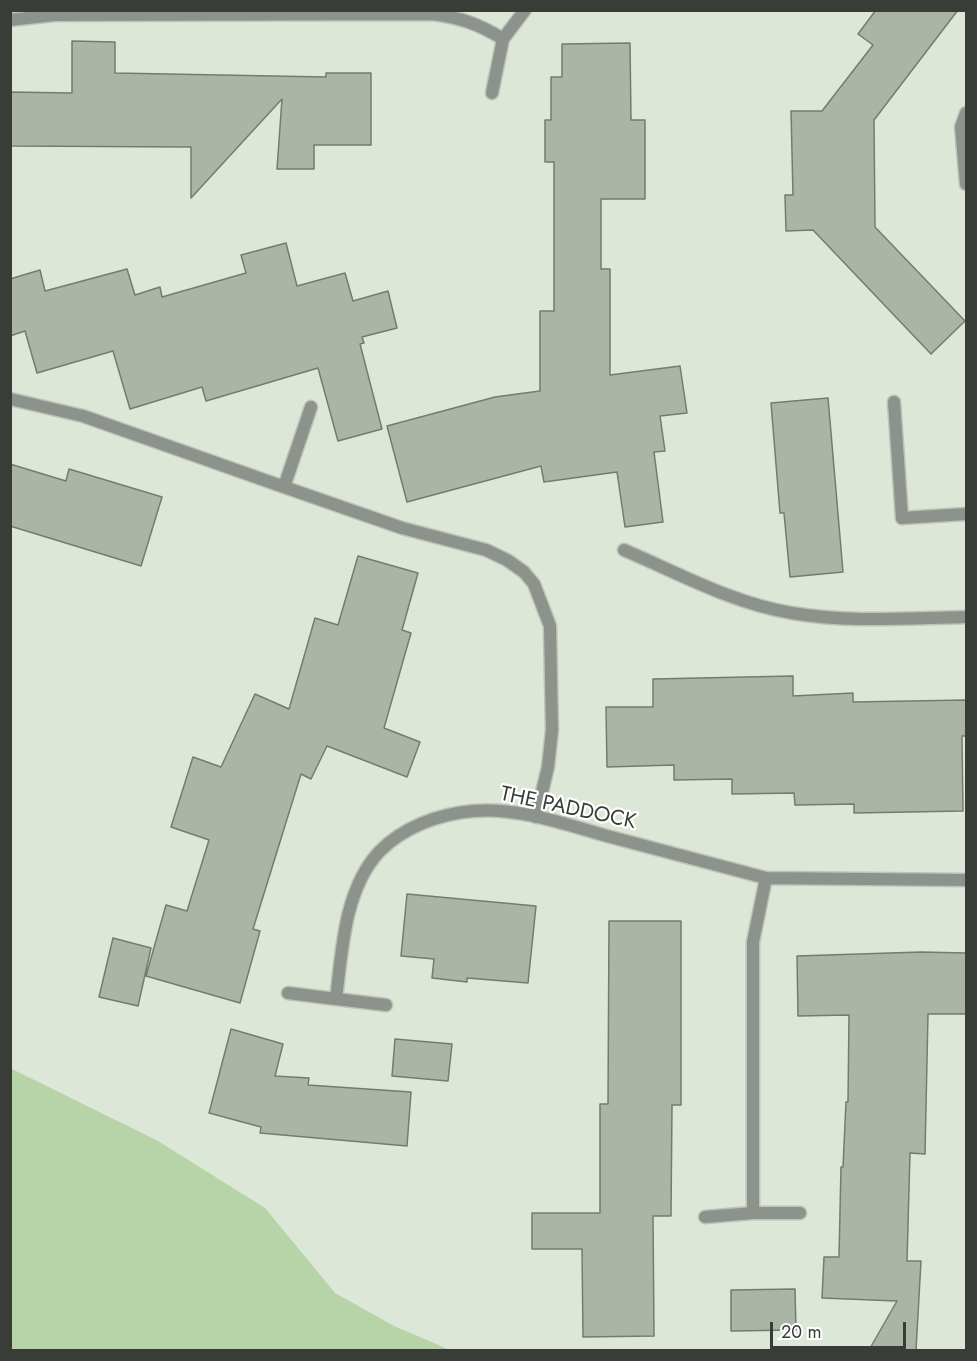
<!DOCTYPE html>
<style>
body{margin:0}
#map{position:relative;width:977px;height:1361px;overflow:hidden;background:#dce7d7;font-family:Jost,sans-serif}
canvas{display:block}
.frame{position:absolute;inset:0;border:12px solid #393d37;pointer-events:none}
.scale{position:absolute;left:770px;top:1322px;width:136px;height:27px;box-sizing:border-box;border:3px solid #393d37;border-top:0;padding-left:8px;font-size:18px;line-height:21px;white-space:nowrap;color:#393d37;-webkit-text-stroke:4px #fff;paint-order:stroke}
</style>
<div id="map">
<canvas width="977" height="1361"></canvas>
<div class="frame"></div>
<div class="scale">20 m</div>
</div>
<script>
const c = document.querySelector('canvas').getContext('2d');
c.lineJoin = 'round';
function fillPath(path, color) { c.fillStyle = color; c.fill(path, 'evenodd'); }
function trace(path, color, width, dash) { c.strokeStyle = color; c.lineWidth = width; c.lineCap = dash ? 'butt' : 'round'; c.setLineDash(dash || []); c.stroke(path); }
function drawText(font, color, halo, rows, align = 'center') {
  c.font = font + ' Jost,sans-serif'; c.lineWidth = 4.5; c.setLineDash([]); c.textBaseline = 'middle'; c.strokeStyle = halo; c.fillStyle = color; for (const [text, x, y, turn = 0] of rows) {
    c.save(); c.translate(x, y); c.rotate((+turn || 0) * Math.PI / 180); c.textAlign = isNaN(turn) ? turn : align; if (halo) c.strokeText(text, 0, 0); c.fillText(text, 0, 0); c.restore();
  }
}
fillPath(new Path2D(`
 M 10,1068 L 158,1141 L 265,1208 L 335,1293 L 394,1326 L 450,1350 L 11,1350 Z`), '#b7d3a8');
const building = new Path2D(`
 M 876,10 L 958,10 L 874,120 L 875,227 L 965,321 L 931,354 L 813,230 L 786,231 L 785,195 L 793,195 L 791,111 L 822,111 L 873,45 L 858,34 Z
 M 72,41 L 115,42 L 115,73 L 326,77 L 326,73 L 371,73 L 371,145 L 314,145 L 314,169 L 277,169 L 282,99 L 191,198 L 191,147 L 10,146 L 10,92 L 72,93 Z
 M 630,43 L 631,120 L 645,120 L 645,199 L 601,199 L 601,269 L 610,269 L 610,375 L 680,366 L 687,413 L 660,416 L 665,451 L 654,452 L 663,522 L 625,527 L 617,472 L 544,482 L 541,466 L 407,502 L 387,426 L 495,397 L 540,391 L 540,311 L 554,311 L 554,162 L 545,162 L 545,120 L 551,120 L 551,77 L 562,77 L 562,44 Z
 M 286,243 L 297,286 L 345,273 L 353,301 L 388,291 L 397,328 L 362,337 L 364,343 L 360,344 L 382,429 L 338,441 L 318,368 L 206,401 L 202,387 L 130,409 L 113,351 L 37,373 L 25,331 L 10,336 L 10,279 L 40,270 L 45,291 L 127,269 L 135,295 L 160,287 L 162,297 L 246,273 L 241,255 Z
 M 828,398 L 843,572 L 790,577 L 784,513 L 780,513 L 771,403 Z
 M 10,464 L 66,481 L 69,469 L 162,497 L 141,566 L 10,526 Z
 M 358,556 L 418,573 L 402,630 L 411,633 L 384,728 L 420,742 L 407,777 L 327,746 L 311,779 L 301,774 L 253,929 L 260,931 L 240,1003 L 146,976 L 166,905 L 187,911 L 209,840 L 171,827 L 193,757 L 221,767 L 255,694 L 289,709 L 315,618 L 338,625 Z
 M 793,676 L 793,696 L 853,693 L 853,702 L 966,700 L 966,736 L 962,736 L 963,811 L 854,813 L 854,804 L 795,805 L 794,793 L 732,794 L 732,779 L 674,780 L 674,765 L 607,767 L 606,707 L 653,707 L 653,679 Z
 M 407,894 L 536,906 L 528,983 L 467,978 L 467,982 L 432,978 L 434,959 L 401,956 Z
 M 609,921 L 681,921 L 681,1105 L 672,1105 L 671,1216 L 653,1216 L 654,1336 L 583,1337 L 582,1249 L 532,1249 L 532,1213 L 600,1213 L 600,1104 L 608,1104 Z
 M 113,938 L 151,948 L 138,1006 L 99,997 Z
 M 921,952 L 966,953 L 966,1014 L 928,1014 L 925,1154 L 910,1153 L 907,1261 L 921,1261 L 916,1350 L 869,1350 L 897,1301 L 822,1298 L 824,1257 L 839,1257 L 841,1167 L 843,1167 L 846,1102 L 848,1102 L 849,1015 L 798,1016 L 797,956 Z
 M 231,1029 L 283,1044 L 275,1076 L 309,1078 L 308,1085 L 411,1092 L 407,1146 L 260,1133 L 261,1127 L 209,1113 Z
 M 395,1039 L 452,1044 L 448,1081 L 392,1076 Z
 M 795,1289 L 796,1330 L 731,1331 L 731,1290 Z`);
fillPath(building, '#abb5a5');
trace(building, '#737c6e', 1.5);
const service = new Path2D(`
 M 10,399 L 83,416 L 284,487
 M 894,402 L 902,518
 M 311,407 L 284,487 L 402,528 L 486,550 L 507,560 L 524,572 L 534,584 L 550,626 L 552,730 L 548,767 L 536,817`);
const minor = new Path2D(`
 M 10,20 L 54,15 L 431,14 C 459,17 479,24 503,39 L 492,93
 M 503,39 L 525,10
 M 966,113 L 961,127 L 966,184
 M 902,518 L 966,514
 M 624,550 C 678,573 734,604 792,613 C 849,623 908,618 966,617
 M 288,993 L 336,999 C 342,951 344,890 379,852 C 403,827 439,814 473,811 C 518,807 565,824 607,836 C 660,850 713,864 766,878
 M 336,999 L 386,1005
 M 800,1213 L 753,1213 L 753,942 L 766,878 L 966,880
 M 705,1217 L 753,1213`);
trace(service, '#bbc5b7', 15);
trace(minor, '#bbc5b7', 15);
trace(service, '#8e928c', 12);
trace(minor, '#8e928c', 12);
drawText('21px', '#393d37', '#fff', [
 ["THE PADDOCK",568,809,12]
]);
</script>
